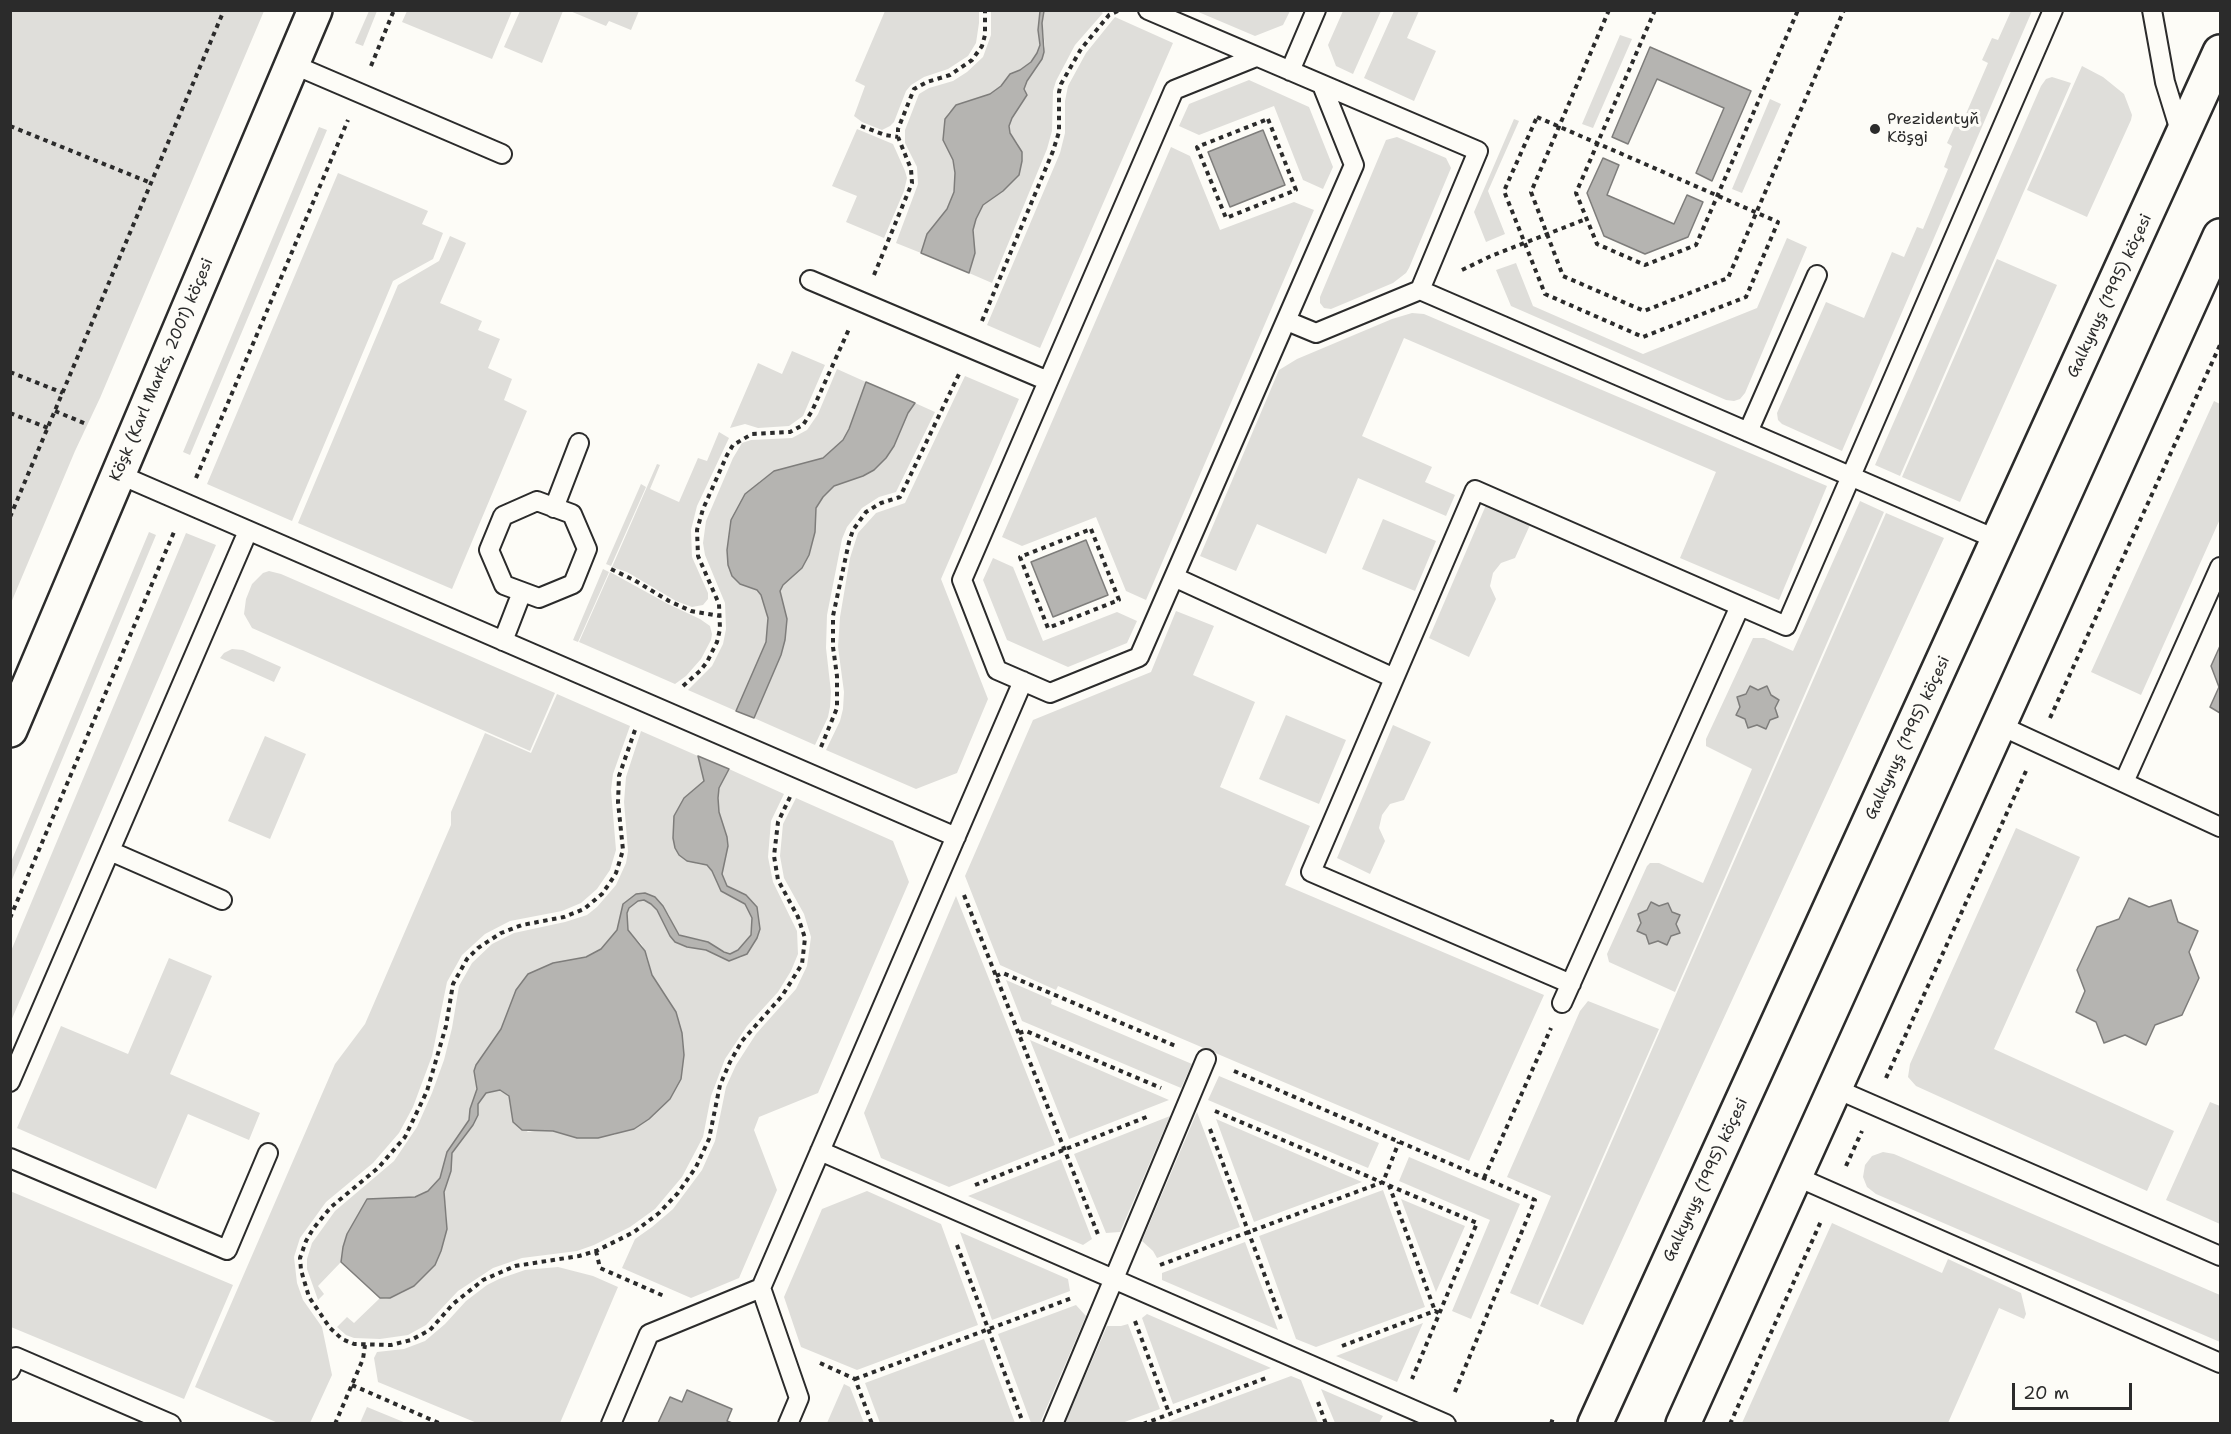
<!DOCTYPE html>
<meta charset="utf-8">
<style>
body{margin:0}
#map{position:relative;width:2231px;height:1434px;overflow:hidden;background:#fdfcf7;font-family:"Shantell Sans",sans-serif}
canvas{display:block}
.frame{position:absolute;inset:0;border:12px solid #2b2b2b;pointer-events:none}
.scale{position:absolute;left:2012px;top:1383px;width:120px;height:27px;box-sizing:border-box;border:3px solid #2b2b2b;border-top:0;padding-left:8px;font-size:18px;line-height:21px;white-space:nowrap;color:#2b2b2b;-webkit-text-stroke:4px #fdfcf7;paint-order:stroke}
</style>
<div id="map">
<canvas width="2231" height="1434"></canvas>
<div class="frame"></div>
<div class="scale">20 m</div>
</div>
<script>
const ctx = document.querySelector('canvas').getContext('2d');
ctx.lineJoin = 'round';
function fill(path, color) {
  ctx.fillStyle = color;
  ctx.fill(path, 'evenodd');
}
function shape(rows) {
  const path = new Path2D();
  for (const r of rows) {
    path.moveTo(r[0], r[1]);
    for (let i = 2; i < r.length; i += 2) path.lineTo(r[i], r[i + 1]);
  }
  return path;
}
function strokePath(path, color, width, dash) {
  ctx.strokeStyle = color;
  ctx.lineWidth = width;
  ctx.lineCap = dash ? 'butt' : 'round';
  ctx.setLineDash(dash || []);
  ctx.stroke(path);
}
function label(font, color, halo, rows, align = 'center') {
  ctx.font = font + ' "Shantell Sans",sans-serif';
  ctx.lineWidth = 6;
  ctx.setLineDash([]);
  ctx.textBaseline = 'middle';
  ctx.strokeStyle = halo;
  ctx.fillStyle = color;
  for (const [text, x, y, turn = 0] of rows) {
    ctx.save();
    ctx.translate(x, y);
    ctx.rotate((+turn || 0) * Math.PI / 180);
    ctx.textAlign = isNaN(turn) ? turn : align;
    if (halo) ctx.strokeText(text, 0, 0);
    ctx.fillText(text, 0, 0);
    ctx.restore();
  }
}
const green = shape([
 [1098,10,1103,13,1075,45,1056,81,1053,91,1052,131,1047,149,992,283,969,273,975,253,973,230,976,219,983,205,1003,191,1019,174,1022,161,1018,144,1010,133,1009,126,1011,118,1027,96,1024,86,1038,65,1045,46,1042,23,1044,11],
 [10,11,264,11,100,398,75,451,11,603],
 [369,11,377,11,363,46,355,43],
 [407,11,407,10,512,11,492,59,402,22],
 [520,11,563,11,542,63,504,47],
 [570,11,639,11,631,30,609,21,606,26],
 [885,11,979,11,979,23,976,43,968,56,948,69,924,77,911,85,906,91,894,122,890,126,882,130,862,122,854,116,865,86,855,81],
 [991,11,1040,11,1038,30,1040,45,1037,53,1031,62,1020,70,1010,74,1001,86,990,94,949,112,945,119,943,140,953,160,955,173,954,192,947,209,927,234,921,253,896,243,918,184,917,167,905,143,905,130,919,94,929,88,953,81,967,72,983,57,991,35],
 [1196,11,1290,10,1290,11,1283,25,1255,36],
 [1343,11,1381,11,1353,74,1336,66,1328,45],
 [1394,11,1419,11,1407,38,1436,51,1414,101,1364,78],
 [2011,11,2032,11,1842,451,1782,424,1778,420,1777,413,1826,302,1864,318,1892,252,1904,257,1917,227,1923,229,1948,169,1944,167,1952,146,1947,143,1957,121,1962,123,1988,63,1982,60,1992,38,1998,40],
 [1115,17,1173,43,1040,348,987,325,1060,153,1065,133,1065,101,1068,86,1086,53],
 [1620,35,1632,39,1593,128,1582,124],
 [2082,66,2103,77,2124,94,2132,115,2131,120,2087,217,2027,190],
 [2052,77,2071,83,1900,476,1875,465,2041,86,2046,79],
 [1249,80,1309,107,1333,167,1323,189,1303,180,1274,106,1199,135,1179,126,1189,104],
 [1770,99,1781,104,1742,193,1732,189],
 [1514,119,1519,121,1488,191,1505,234,1486,242,1474,212],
 [319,127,327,130,190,455,183,452],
 [857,129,893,144,905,171,907,178,904,191,884,238,846,222,857,196,832,186],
 [1397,137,1446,158,1451,168,1409,268,1406,273,1393,283,1331,309,1324,308,1320,303,1320,297,1386,140],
 [1171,147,1190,156,1220,230,1294,202,1314,210,1146,600,1126,591,1096,517,1022,546,1002,537],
 [338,173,428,211,422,224,443,233,433,259,393,281,292,521,207,484],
 [450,236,466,243,440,303,482,321,478,330,500,339,488,368,512,379,504,400,527,411,452,589,298,523,398,285,439,261],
 [1787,238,1807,247,1745,393,1740,399,1734,401,1726,400,1511,306,1496,270,1516,263,1533,306,1643,354,1757,308],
 [1997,259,2057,285,1960,502,1902,477],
 [1412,313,1424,314,1827,486,1779,600,1680,558,1716,472,1404,338,1362,436,1432,467,1425,482,1455,495,1446,516,1358,478,1326,554,1257,524,1236,571,1200,556,1279,370,1297,359,1392,319],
 [792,351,825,365,803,416,789,426,758,428,745,424,730,428,758,363,782,374],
 [837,369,866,382,849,429,843,440,823,458,774,471,759,482,750,588,757,590,761,595,768,618,768,632,766,642,736,711,688,690,712,666,723,644,726,629,725,603,705,555,703,543,706,521,733,458,742,443,751,440,792,438,807,430,818,414],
 [965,376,1019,399,941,579,988,699,957,773,916,789,826,750,840,721,843,709,844,692,838,647,840,617,850,558,858,533,876,513,905,503],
 [2214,401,2220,404,2220,519,2141,695,2091,672],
 [915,403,935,412,896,492,879,497,862,508,847,527,842,539,827,615,826,648,831,692,830,707,828,717,815,745,754,718,781,655,785,640,787,619,780,591,783,585,802,568,809,555,815,532,816,508,823,497,834,486,863,476,874,470,886,458,894,446,908,413],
 [719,432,729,438,697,506,691,530,692,557,708,593,708,599,703,605,692,607,676,601,627,572,612,567,657,464,660,465,650,489,679,502,698,458,707,461],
 [641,484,646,487,611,566,606,564],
 [1860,501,1884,512,1675,992,1609,962,1607,954,1647,866,1650,863,1659,863,1703,883,1752,769,1706,746,1706,739,1753,638,1764,638,1793,651],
 [1486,505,1530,525,1515,558,1501,563,1493,573,1490,586,1496,599,1469,657,1429,638],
 [1886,513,1944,538,1583,1325,1540,1306],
 [1383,519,1436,541,1415,591,1362,569],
 [149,532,156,535,11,882,11,862],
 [186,533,216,545,11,1021,11,951],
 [993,558,1013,567,1043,641,1117,612,1137,621,1127,643,1068,667,1007,640,983,580],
 [603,569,609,572,578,642,573,640],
 [269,571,281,574,555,693,530,751,252,628,244,614,246,599,252,584,263,573],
 [610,572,668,604,700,619,710,626,712,634,711,640,701,659,686,676,675,684,579,642],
 [1176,611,1214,626,1193,675,1255,702,1220,787,1310,826,1285,885,1544,995,1469,1161,1058,986,1056,990,1000,965,965,876,1033,720,1151,672],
 [232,649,243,650,281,667,274,682,220,658,224,653],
 [557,694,630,726,613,774,611,790,616,850,610,870,597,889,581,903,562,911,510,921,485,934,462,955,447,982,432,1056,413,1107,399,1133,373,1163,326,1202,300,1238,294,1257,297,1283,303,1300,322,1327,332,1375,310,1423,278,1423,195,1387,335,1064,365,1024,451,825,451,812,485,733,531,753],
 [1286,715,1346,740,1319,804,1259,779],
 [1393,725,1431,742,1404,800,1390,804,1382,815,1379,828,1385,841,1370,874,1337,858],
 [641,731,698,756,704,781,684,798,674,816,673,838,697,864,707,865,712,871,717,883,745,904,752,918,751,935,741,948,730,954,702,940,682,936,676,932,669,915,655,897,623,904,617,930,601,949,586,957,553,963,528,974,512,1000,501,1029,476,1065,474,1072,477,1089,470,1109,469,1120,447,1152,440,1178,428,1191,414,1197,367,1199,347,1234,343,1247,341,1262,318,1286,324,1294,318,1300,307,1269,307,1259,312,1243,335,1211,394,1161,417,1127,432,1093,444,1060,452,1028,459,986,472,963,492,944,514,933,565,922,587,915,597,907,616,885,626,863,628,851,624,802,626,777],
 [265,736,306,754,270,839,228,821],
 [729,769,784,794,771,821,768,857,773,882,797,931,798,954,791,971,778,992,747,1026,725,1059,711,1096,703,1137,682,1177,655,1209,630,1227,594,1245,577,1251,522,1258,493,1268,458,1291,426,1325,408,1335,380,1339,354,1338,346,1335,337,1327,347,1317,354,1323,380,1298,386,1299,402,1293,435,1265,444,1240,447,1220,444,1192,452,1164,452,1153,473,1125,478,1115,478,1104,486,1093,500,1090,509,1096,513,1122,528,1132,541,1130,553,1131,577,1138,615,1135,676,1012,652,975,648,958,642,945,628,930,627,913,629,908,638,901,644,900,651,904,662,917,670,936,687,947,706,950,729,961,742,957,757,938,757,907,746,895,727,886,722,874,728,846,727,837,719,812,718,798,719,788],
 [796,798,893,841,909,882,818,1093,759,1117,754,1130,777,1190,739,1278,691,1298,622,1268,635,1239,652,1227,673,1209,702,1170,715,1141,726,1087,736,1065,756,1034,796,989,807,966,811,937,804,914,784,878,780,856,783,824],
 [2016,828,2080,857,1994,1049,2174,1131,2147,1191,1916,1086,1908,1077,1910,1064],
 [956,896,1055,1145,949,1187,881,1158,864,1113],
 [169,958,212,976,170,1074,260,1113,249,1140,188,1114,156,1189,17,1128,61,1026,128,1054],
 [1006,980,1052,1000,1051,1004,1192,1064,1181,1088,1022,1021],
 [1588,1001,1659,1029,1538,1305,1510,1293,1551,1196,1507,1177,1580,1011],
 [1030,1040,1169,1100,1069,1139],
 [1219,1076,1379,1143,1368,1168,1208,1100],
 [2210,1102,2220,1106,2220,1224,2166,1200],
 [1197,1112,1240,1227,1157,1258,1153,1251,1142,1241],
 [1170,1116,1120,1232,1106,1233,1074,1154],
 [1216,1119,1362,1182,1254,1222],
 [1883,1152,1894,1154,2220,1295,2220,1342,1876,1194,1867,1187,1863,1177,1865,1165,1872,1156],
 [1409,1157,1520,1204,1471,1319,1452,1311,1490,1220,1399,1181],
 [1061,1159,1092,1239,1083,1245,968,1196],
 [1383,1190,1425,1307,1316,1347,1296,1339,1259,1236],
 [10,1191,233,1285,184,1399,11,1327],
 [867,1191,941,1224,978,1325,857,1370,801,1347,784,1297,822,1209],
 [1401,1199,1465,1226,1436,1292],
 [1832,1223,1942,1273,1948,1259,2021,1293,2026,1314,2024,1319,1999,1308,1948,1423,1742,1423],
 [960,1232,1068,1279,1070,1291,992,1320],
 [1245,1242,1278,1330,1162,1280,1162,1273],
 [558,1267,593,1276,618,1287,560,1423,477,1423,378,1382,374,1358,377,1352,404,1349,425,1341,445,1324,466,1301,487,1285,499,1279,525,1270],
 [1076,1305,1086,1316,1040,1423,1031,1423,998,1334],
 [1147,1314,1271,1368,1173,1404,1142,1318],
 [1423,1323,1397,1382,1336,1356],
 [1128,1324,1160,1409,1122,1423,1065,1423,1107,1326,1121,1326],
 [984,1339,1015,1423,880,1423,865,1383],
 [1291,1376,1301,1380,1318,1423,1165,1423],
 [844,1384,850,1387,864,1423,827,1423],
 [1321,1389,1383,1416,1379,1423,1335,1423],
 [367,1407,406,1423,360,1423]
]);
const water = shape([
 [1040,11,1044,11,1042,23,1044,52,1042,59,1027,81,1024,89,1027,95,1012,118,1009,126,1010,133,1022,152,1022,161,1019,175,1003,191,983,205,976,219,973,230,975,253,969,273,921,253,927,234,947,209,954,192,955,173,953,160,943,140,945,119,956,105,990,94,1001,86,1010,74,1020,70,1031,62,1037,53,1040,45,1038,30,1040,11],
 [1650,47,1751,91,1712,181,1696,173,1724,108,1657,79,1628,144,1612,137,1650,47],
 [1263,130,1285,185,1230,207,1208,152,1263,130],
 [1603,158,1619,165,1607,195,1674,224,1687,195,1703,202,1688,237,1645,254,1604,236,1587,193,1603,158],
 [866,382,915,403,908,413,894,446,886,458,874,470,863,476,834,486,823,497,816,508,815,532,809,555,802,568,783,585,780,591,787,619,785,640,781,655,754,718,736,711,766,642,768,618,761,595,757,590,740,584,732,576,728,565,727,550,731,520,745,494,774,471,823,458,843,440,849,429,866,382],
 [1086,540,1108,595,1053,617,1031,562,1086,540],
 [2220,646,2220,713,2210,707,2219,687,2211,666,2220,646],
 [1750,686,1758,690,1767,686,1771,695,1779,700,1775,708,1778,717,1770,720,1766,729,1757,725,1748,728,1745,719,1736,715,1740,707,1737,697,1746,694,1750,686],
 [698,756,729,769,719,788,718,798,719,812,727,837,728,846,722,874,727,886,746,895,757,907,760,929,757,938,747,954,729,961,706,950,687,947,675,942,670,936,657,910,651,904,644,900,638,901,629,908,627,913,628,930,645,951,652,975,676,1012,682,1033,684,1055,681,1079,670,1099,649,1119,634,1129,598,1138,577,1138,553,1131,522,1130,513,1122,509,1096,500,1090,486,1093,478,1104,478,1115,473,1125,452,1153,451,1171,444,1192,447,1229,441,1251,435,1265,414,1286,390,1298,380,1298,341,1262,343,1247,347,1234,367,1199,415,1197,428,1191,440,1178,447,1152,469,1120,470,1109,477,1089,474,1071,476,1065,501,1029,516,990,528,974,553,963,586,957,601,949,617,930,623,904,636,894,645,893,655,897,663,906,679,935,708,942,724,952,730,954,738,950,751,935,752,918,745,904,721,891,712,871,707,865,687,861,679,855,675,848,673,838,674,816,684,798,704,781,698,756],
 [2129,898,2149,907,2171,900,2178,922,2198,931,2189,952,2199,978,2182,1015,2155,1025,2146,1045,2125,1035,2104,1043,2096,1022,2076,1012,2085,991,2077,970,2097,927,2119,919,2129,898],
 [1651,902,1659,906,1668,903,1672,912,1680,915,1676,924,1680,933,1671,936,1667,945,1658,941,1649,944,1646,935,1637,931,1641,923,1638,914,1647,910,1651,902],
 [687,1390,732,1409,727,1421,732,1423,658,1423,670,1397,682,1402,687,1390]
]);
const path = shape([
 [1609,10,1531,192,1563,276,1644,311,1728,278,1844,10],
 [1655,10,1576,193,1597,244,1645,265,1696,245,1798,10],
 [371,66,394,10],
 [1537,117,1778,222,1746,297,1643,337,1545,294,1504,191,1537,117],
 [1268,119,1296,190,1226,218,1197,147,1268,119],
 [10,126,151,183],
 [861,126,885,135,898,137],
 [1462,270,1491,256,1586,219],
 [874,275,912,183,911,169,898,137,898,129,914,89,927,82,950,75,972,60,982,46,985,35,985,10],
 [982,321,1053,151,1059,132,1059,92,1061,84,1081,49,1109,15,1118,11],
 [10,372,63,393],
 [55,411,86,424],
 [10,413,48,428],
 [196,478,348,120],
 [10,517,224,10],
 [1091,529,1119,600,1048,628,1020,557,1091,529],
 [611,569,634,580,669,601,691,611,720,616],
 [683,686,700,671,707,662,717,642,720,629,719,604,698,556,697,530,703,509,727,455,733,445,752,434,790,432,803,425,812,411,849,329],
 [2050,718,2220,345],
 [635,730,619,776,618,802,623,850,616,873,611,881,602,894,584,909,564,917,522,925,501,933,478,948,467,959,453,984,446,1026,427,1091,405,1137,378,1168,331,1207,313,1229,306,1241,300,1258,301,1270,309,1297,330,1328,342,1339,354,1344,391,1345,411,1340,430,1330,453,1304,483,1280,515,1266,579,1256,596,1251,634,1232,659,1213,678,1193,696,1167,709,1139,720,1085,730,1062,742,1041,782,996,802,964,805,938,798,917,778,880,774,856,778,822,790,797],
 [821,747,837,708,837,676,833,647,833,616,849,542,853,530,866,512,881,503,900,497,959,374],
 [964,895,1099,1237],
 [10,918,174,532],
 [996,976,1003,973,1178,1047],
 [1019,1033,1026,1031,1161,1088],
 [1234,1071,1535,1200,1454,1394],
 [1886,1078,2026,771],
 [1215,1111,1477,1223,1412,1379],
 [1210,1129,1281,1319],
 [1846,1166,1862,1131],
 [1484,1178,1551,1028],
 [975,1185,1149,1116],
 [1389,1185,1435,1311],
 [957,1245,1022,1420],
 [596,1251,600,1268,664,1296],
 [1160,1265,1383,1182,1399,1142],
 [1135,1321,1169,1413],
 [1342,1346,1424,1315,1435,1311,1439,1313],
 [820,1363,855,1379,872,1424],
 [855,1379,1072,1298],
 [352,1385,441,1424],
 [1318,1402,1326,1424],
 [335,1424,363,1359,365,1345],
 [1143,1424,1266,1378],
 [1551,1424,1553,1418],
 [1730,1424,1822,1219]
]);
const service = shape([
 [1148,10,1478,151,1420,290,1316,333,1287,321],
 [2152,10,2165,82,2181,134],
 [1256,57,1174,90,962,580,997,670,1050,693,1139,657,1354,165,1322,85],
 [292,64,502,154],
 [1290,71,1316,10],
 [810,280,1048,381],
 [1420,290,1998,540],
 [1748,432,1817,275],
 [118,474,956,837],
 [537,501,572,514,587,549,573,584,539,598,504,585,489,550,503,516,537,501],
 [554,508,579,443],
 [1174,577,1394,678],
 [503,641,522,592],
 [1999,725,2220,827],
 [2124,782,2220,567],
 [110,851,222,900],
 [1571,984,1311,872,1475,490,1740,606],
 [1562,1003,1740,606,1786,626,2053,10],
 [10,1082,248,531],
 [1834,1088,2220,1256],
 [820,1151,1446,1424],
 [10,1158,227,1250,268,1153],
 [1795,1176,2220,1363],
 [10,1370,16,1357,171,1424],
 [611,1424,649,1334,761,1288],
 [788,1424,799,1398,761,1288,1023,681],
 [1053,1424,1206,1059]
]);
const minor = shape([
 [10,730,315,10],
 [1595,1424,2220,52],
 [1683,1424,2220,236]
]);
const markers = [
 [1875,129,6,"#2b2b2b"]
];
const poiNames = [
 ["Prezidentyň",1887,120],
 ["Köşgi",1887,138]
];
const streetNames = [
 ["Galkynyş (1995) köçesi",2110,296,-65],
 ["Köşk (Karl Marks, 2001) köçesi",162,370,-67],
 ["Galkynyş (1995) köçesi",1908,738,-65],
 ["Galkynyş (1995) köçesi",1706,1180,-65]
];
fill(green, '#dfdeda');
fill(water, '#b5b4b1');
strokePath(water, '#7e7d7b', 1.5);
strokePath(service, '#2b2b2b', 22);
strokePath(minor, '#2b2b2b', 38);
strokePath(path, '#2b2b2b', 4, [4.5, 4.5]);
strokePath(service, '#fdfcf7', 18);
strokePath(minor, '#fdfcf7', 33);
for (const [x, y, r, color] of markers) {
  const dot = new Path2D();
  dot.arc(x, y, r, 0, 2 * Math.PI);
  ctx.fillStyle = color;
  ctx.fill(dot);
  strokePath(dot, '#fdfcf7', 2);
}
label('16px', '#2b2b2b', '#fdfcf7', poiNames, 'left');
label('16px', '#2b2b2b', '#fdfcf7', streetNames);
</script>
